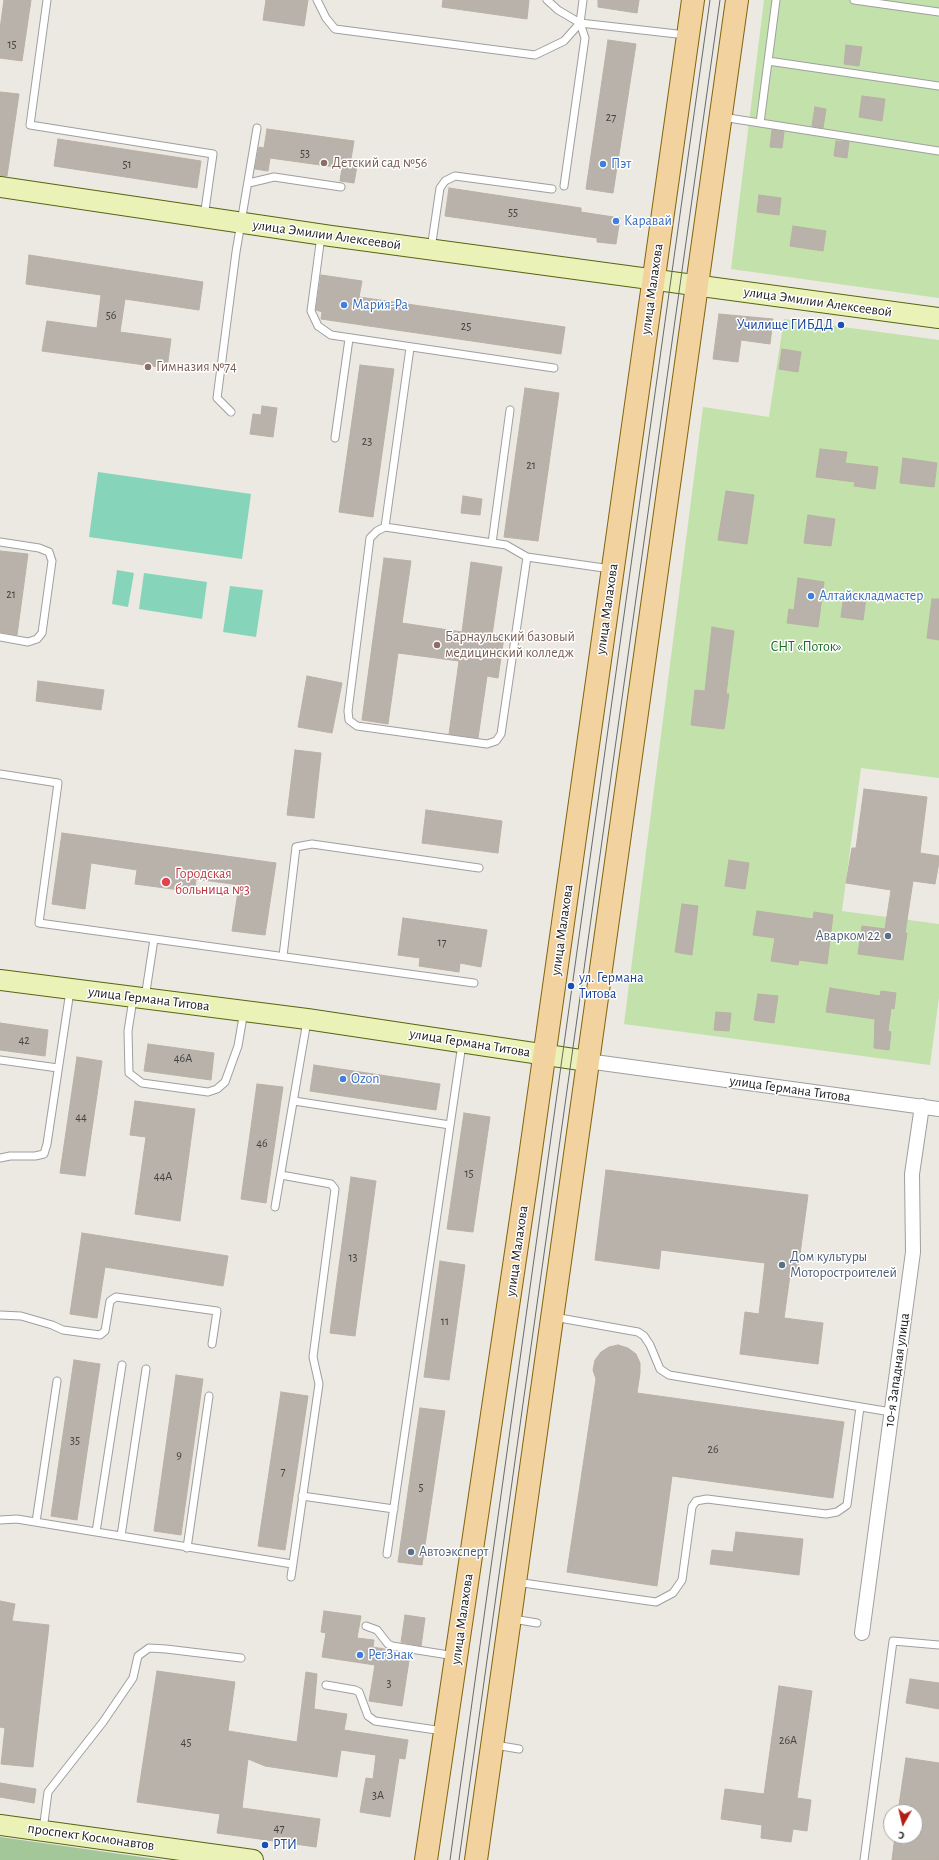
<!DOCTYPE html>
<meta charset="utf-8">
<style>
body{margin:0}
#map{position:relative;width:939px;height:1860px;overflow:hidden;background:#ebe9e1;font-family:"Alegreya Sans",sans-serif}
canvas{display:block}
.north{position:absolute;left:883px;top:1804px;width:40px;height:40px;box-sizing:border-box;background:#fff;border:1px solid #a4a4a4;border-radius:50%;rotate:188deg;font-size:11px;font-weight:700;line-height:16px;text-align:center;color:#1b1b1b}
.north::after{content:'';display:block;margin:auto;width:14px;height:18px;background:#b21d13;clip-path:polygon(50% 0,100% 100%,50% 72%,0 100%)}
</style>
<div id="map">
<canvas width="939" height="1860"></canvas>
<div class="north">С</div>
</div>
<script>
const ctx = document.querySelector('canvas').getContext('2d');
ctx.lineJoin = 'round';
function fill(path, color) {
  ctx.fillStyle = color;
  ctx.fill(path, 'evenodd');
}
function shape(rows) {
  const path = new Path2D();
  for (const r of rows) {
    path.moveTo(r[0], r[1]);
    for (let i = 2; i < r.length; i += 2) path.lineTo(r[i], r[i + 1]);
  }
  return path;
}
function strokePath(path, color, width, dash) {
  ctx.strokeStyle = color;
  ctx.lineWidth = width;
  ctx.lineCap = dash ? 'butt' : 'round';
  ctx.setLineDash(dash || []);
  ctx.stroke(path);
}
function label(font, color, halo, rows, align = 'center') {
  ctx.font = font + ' "Alegreya Sans",sans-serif';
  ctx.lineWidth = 3;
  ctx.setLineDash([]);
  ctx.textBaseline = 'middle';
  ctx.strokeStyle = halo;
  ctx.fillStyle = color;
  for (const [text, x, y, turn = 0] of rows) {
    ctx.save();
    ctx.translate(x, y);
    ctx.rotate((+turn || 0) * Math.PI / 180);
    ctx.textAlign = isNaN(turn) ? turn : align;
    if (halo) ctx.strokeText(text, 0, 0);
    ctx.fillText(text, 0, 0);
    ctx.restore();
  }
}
const grass = shape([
 [764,0,939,0,939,298,731,269],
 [784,319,939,340,939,778,861,768,842,911,939,924,939,997,930,1065,624,1024,703,407,769,417]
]);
const forest = shape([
 [0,1837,163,1860,0,1860]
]);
const pitch = shape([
 [98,472,251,494,242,559,89,537],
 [117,570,134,573,128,607,112,604],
 [144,573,207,582,202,619,139,609],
 [230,586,263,590,256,637,223,632]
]);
const building = shape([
 [4,0,31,0,22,61,0,58,0,29,4,0],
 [266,0,308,0,304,26,263,20,266,0],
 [443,0,529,0,527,19,442,7,443,0],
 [598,0,639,0,637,13,598,7,598,0],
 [608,40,636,44,613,193,586,189,608,40],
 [846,45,862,47,859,66,844,64,846,45],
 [0,92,19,94,7,176,0,176,0,92],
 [862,96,885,99,882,121,859,117,862,96],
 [815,107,826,109,823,128,812,126,815,107],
 [267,129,354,141,351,159,358,160,354,183,340,181,342,168,270,158,268,171,255,169,259,147,264,148,267,129],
 [772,130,784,132,782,148,770,147,772,130],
 [58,139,201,161,197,188,54,166,58,139],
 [836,141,849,142,847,158,834,156,836,141],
 [449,188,581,208,581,212,620,218,616,244,597,242,597,238,445,216,449,188],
 [759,195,781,198,779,215,757,212,759,195],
 [793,226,826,231,823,251,790,246,793,226],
 [29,255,203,282,199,310,125,299,120,332,171,339,167,368,42,351,47,321,97,328,101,295,26,284,29,255],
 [321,275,362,281,359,297,565,327,561,354,321,319,322,312,316,310,321,275],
 [719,314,773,319,770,344,741,340,738,362,713,359,719,314],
 [782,349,801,352,798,372,779,369,782,349],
 [360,365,394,369,373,517,339,512,360,365],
 [525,388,559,393,538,541,504,537,525,388],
 [262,406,277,408,273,437,250,434,253,414,261,415,262,406],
 [820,449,847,452,845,463,878,467,875,489,854,486,855,482,816,477,820,449],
 [903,458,937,463,934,487,900,483,903,458],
 [726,491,754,495,747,544,718,540,726,491],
 [463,496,482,499,480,515,461,513,463,496],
 [808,515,835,519,831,546,804,543,808,515],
 [0,551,28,554,17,635,0,632,0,551],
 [384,558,411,561,402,623,462,632,471,562,502,567,492,635,504,637,498,678,487,676,478,738,449,734,459,661,398,653,388,724,362,720,384,558],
 [798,578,824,582,818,627,787,623,789,609,794,610,798,578],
 [844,595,866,598,863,620,841,617,844,595],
 [932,599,939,599,939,640,927,638,932,599],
 [712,627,734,631,726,694,729,694,724,729,691,725,695,690,705,691,712,627],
 [307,676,342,683,332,733,298,727,307,676],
 [38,681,104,690,101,710,36,701,38,681],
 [295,750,321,753,314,818,287,815,295,750],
 [864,789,927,797,920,853,939,856,939,862,935,884,913,881,905,933,907,933,903,960,858,954,862,926,885,929,891,890,846,883,852,848,856,848,864,789],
 [426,810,502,821,498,853,422,843,426,810],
 [62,833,276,863,265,935,232,931,239,885,196,879,195,892,135,884,137,870,91,863,85,909,52,904,62,833],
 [729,860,749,863,745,889,725,886,729,860],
 [682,904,698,906,692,955,675,952,682,904],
 [757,911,813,919,814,912,833,915,827,964,799,960,798,965,771,961,775,938,753,935,757,911],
 [403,918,487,930,481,967,460,963,459,972,419,966,420,958,398,955,403,918],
 [830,988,880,996,881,991,896,993,894,1009,891,1008,888,1031,891,1032,889,1050,874,1048,875,1019,826,1012,830,988],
 [758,994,778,996,774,1023,754,1020,758,994],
 [716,1012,731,1013,729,1031,714,1030,716,1012],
 [0,1023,48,1030,45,1056,0,1050,0,1023],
 [148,1044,214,1053,211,1080,144,1071,148,1044],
 [77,1057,102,1061,85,1176,60,1173,77,1057],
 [314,1065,440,1084,436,1110,310,1091,314,1065],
 [257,1084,283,1087,266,1203,241,1199,257,1084],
 [135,1101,195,1109,180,1221,135,1214,146,1137,130,1135,135,1101],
 [464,1113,490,1117,473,1232,447,1229,464,1113],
 [606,1170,808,1195,798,1269,791,1268,784,1318,823,1323,818,1364,740,1354,745,1312,759,1314,765,1263,661,1250,659,1269,595,1260,606,1170],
 [351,1177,376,1181,355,1336,330,1333,351,1177],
 [82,1233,228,1256,223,1286,105,1267,97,1318,70,1314,82,1233],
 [440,1261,465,1265,449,1380,424,1377,440,1261],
 [618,1345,628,1348,636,1354,640,1363,640,1373,637,1393,844,1422,833,1498,672,1476,657,1586,567,1572,596,1379,593,1370,595,1360,601,1352,609,1347,618,1345],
 [74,1360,100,1364,77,1520,51,1516,74,1360],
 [176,1375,203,1379,181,1535,154,1531,176,1375],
 [281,1392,308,1396,285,1550,258,1546,281,1392],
 [420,1408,445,1411,422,1565,398,1562,420,1408],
 [736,1532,803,1539,799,1575,710,1564,712,1550,733,1552,736,1532],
 [0,1601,15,1604,12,1621,49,1625,33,1767,1,1764,5,1728,0,1727,0,1601],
 [324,1611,361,1616,357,1638,374,1640,373,1647,410,1654,402,1706,369,1701,375,1665,322,1657,326,1633,321,1632,324,1611],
 [405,1615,425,1618,421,1646,401,1642,405,1615],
 [157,1671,235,1682,228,1731,297,1742,306,1672,317,1674,314,1709,347,1714,344,1730,408,1740,405,1759,399,1758,390,1817,360,1812,366,1778,373,1779,376,1755,341,1750,337,1777,265,1766,248,1759,242,1808,320,1819,316,1847,217,1833,220,1814,137,1802,157,1671],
 [910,1679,939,1683,939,1709,906,1703,910,1679],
 [779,1686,812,1691,797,1798,811,1800,807,1831,793,1829,791,1842,761,1838,762,1825,721,1819,725,1789,764,1794,779,1686],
 [906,1758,939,1763,939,1860,892,1860,895,1836,915,1836,915,1812,898,1812,906,1758],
 [0,1783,36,1789,34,1803,0,1797,0,1783]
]);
const lane = shape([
 [47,0,30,125,213,154,204,217],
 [317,0,326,18,335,29,535,55,564,41,580,23],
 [547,0,558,10,580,23,686,35],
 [854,0,939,12],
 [768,61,939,86],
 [722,117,939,151],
 [760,123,776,0],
 [249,183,274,177,341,187],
 [564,186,585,38,580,23,583,0],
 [321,236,311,311,318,326,331,335,554,368],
 [431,249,440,188,445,181,455,176,552,189],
 [410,348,385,527,377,531,370,538,348,711,349,720,357,726,487,744,496,741,501,734,527,557,611,569],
 [231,412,217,398,236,252,257,128],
 [335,438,349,339],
 [385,527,506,545,527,557],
 [0,542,39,548,49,552,52,561,42,633,37,639,28,642,0,637],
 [492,543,510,410],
 [0,774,58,783,39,923,474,983],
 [283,956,296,847,312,844,479,868],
 [145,998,154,939],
 [133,999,128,1031,129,1073,142,1083,208,1092,217,1089,225,1082,238,1046,244,1011],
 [0,1060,58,1068],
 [294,1101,450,1125],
 [0,1158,10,1156,35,1156,44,1154,47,1144,70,991],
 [281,1175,331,1184,335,1189,313,1357,319,1384,291,1577],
 [275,1207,307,1021],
 [0,1315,21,1316,52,1325,63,1330,100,1335,105,1331,110,1301,116,1297,217,1311,212,1344],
 [554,1317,638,1332,644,1336,650,1345,660,1369,669,1375,891,1412],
 [122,1365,96,1532,292,1564],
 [302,1496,394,1509],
 [0,1520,17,1519,96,1532],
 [36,1522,57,1381],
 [121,1536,146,1369],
 [187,1548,209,1396],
 [387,1554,462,1044],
 [516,1582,656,1602,673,1593,682,1580,692,1507,696,1501,707,1499,826,1514,837,1512,847,1505,860,1407],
 [513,1619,537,1623],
 [366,1626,377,1630,388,1644,392,1646,455,1656],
 [326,1685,355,1690,359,1692,368,1716,375,1721,443,1731],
 [495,1745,519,1749],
 [43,1830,48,1792,103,1722,133,1678,138,1656,149,1648,166,1649,241,1658],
 [864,1860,893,1641,939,1645]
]);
const street = shape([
 [587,1061,939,1109],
 [862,1633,913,1252,912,1174,922,1106]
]);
const secondary = shape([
 [0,187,331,236,939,318],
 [0,980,307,1019,587,1061],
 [0,1825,253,1860]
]);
const primary = shape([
 [426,1860,527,1178,693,0],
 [476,1860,737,0]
]);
const tram = shape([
 [450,1860,710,0],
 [459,1860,720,0]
]);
const markers = [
 [324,163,4,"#8d6e63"],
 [603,164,4,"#3f7fe0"],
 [616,221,4,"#3f7fe0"],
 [344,305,4,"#3f7fe0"],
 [841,325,4,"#1a4fb4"],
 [148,367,4,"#8d6e63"],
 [811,596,4,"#3f7fe0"],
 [437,645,4,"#8d6e63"],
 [166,882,5,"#e0444e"],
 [888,936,4,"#5c6f8a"],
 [571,986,4,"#1a4fb4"],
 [343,1079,4,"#3f7fe0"],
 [782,1265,4,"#5c6f8a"],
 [411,1552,4,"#5c6f8a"],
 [360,1655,4,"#3f7fe0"],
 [265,1845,4,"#1a4fb4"]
];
const numberNames = [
 ["15",12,44],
 ["27",611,117],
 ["53",305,153],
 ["51",127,164],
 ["55",513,212],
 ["56",111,315],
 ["25",466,326],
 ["23",367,441],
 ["21",531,465],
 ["21",11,594],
 ["17",442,942],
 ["42",24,1040],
 ["46А",183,1058],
 ["44",81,1117],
 ["46",262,1143],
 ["15",469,1173],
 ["44А",163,1176],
 ["13",353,1257],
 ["11",445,1321],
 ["35",75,1440],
 ["26",713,1449],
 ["9",179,1455],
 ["7",283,1471],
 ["5",421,1487],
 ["3",389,1683],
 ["26А",788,1740],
 ["45",186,1742],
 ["3А",378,1795],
 ["47",279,1828]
];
const educationNames = [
 ["Детский сад №56",332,163],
 ["Гимназия №74",156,367],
 ["Барнаульский базовый",445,637],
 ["медицинский колледж",445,653]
];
const shopNames = [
 ["Пэт",611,164],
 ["Каравай",624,221],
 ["Мария-Ра",352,305],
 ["Алтайскладмастер",819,596],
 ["Ozon",351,1079],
 ["РегЗнак",368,1655]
];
const streetNames = [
 ["улица Эмилии Алексеевой",327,235,8],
 ["улица Малахова",652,289,-82],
 ["улица Эмилии Алексеевой",818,302,8],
 ["улица Малахова",607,609,-82],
 ["улица Малахова",562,930,-82],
 ["улица Германа Титова",149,999,7],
 ["улица Германа Титова",470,1043,9],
 ["улица Германа Титова",790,1089,8],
 ["улица Малахова",517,1251,-82],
 ["10-я Западная улица",897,1370,-82],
 ["улица Малахова",462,1619,-82],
 ["проспект Космонавтов",91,1837,8]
];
const transitNames = [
 ["Училище ГИБДД",833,325,"right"],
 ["ул. Германа",579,978],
 ["Титова",579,994],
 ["РТИ",273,1845]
];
const parkNames = [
 ["СНТ «Поток»",806,647]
];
const healthNames = [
 ["Городская",175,874],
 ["больница №3",175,890]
];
const serviceNames = [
 ["Аварком 22",880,936,"right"],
 ["Дом культуры",790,1257],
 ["Моторостроителей",790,1273],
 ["Автоэксперт",419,1552]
];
fill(grass, '#c2e1ab');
fill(forest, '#a4c79a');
fill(pitch, '#86d4ba');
fill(building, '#b8b2ab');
strokePath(building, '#bbb0a5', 1);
strokePath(lane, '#9f9f9f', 9);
strokePath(street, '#9f9f9f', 16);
strokePath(secondary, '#56650f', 22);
strokePath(primary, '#83640e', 24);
strokePath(lane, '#fff', 7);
strokePath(street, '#fff', 14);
strokePath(secondary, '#ebf2b8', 20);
strokePath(primary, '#f2d3a0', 22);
strokePath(tram, '#696969', 1);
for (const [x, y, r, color] of markers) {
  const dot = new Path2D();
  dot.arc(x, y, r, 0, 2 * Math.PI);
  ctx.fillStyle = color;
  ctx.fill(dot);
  strokePath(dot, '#fff', 1.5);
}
label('12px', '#42413f', null, numberNames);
label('14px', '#785e54', '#fff', educationNames, 'left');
label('14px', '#366cbe', '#fff', shopNames, 'left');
label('14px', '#1b1b1b', '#fff', streetNames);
label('14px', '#164399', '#fff', transitNames, 'left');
label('14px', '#156c22', '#fff', parkNames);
label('14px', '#be3a42', '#fff', healthNames, 'left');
label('14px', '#4e5e75', '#fff', serviceNames, 'left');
</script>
